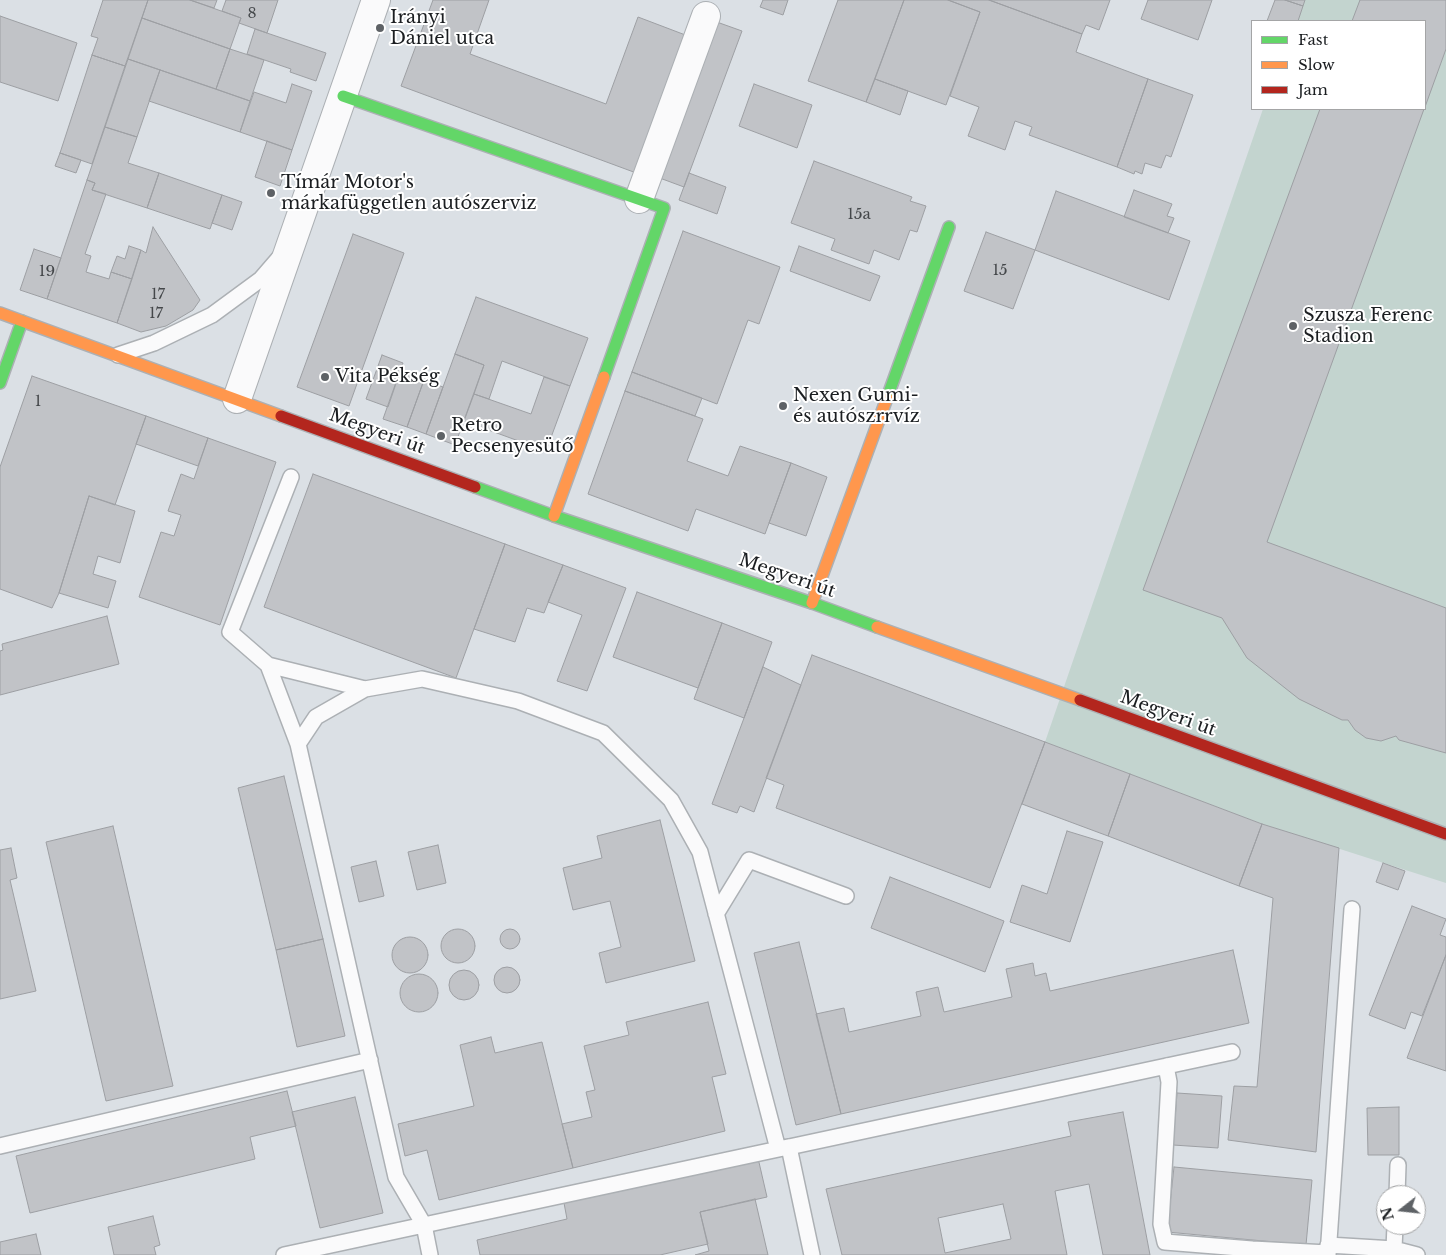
<!DOCTYPE html>
<meta charset="utf-8">
<style>
body{margin:0}
#map{position:relative;width:1446px;height:1255px;overflow:hidden;background:#dbe0e5;font-family:"Libre Baskerville",serif}
canvas{display:block}
.legend{position:absolute;left:1251px;top:20px;width:175px;height:90px;box-sizing:border-box;background:#fff;border:1px solid #a4a5a6;margin:0;padding:6px 9px;list-style:none;font-size:15px;color:#1b1e21}
.legend li{display:flex;align-items:center;gap:10px;height:25px}
.legend b{width:25px;border:1px solid #a4a5a6}
.north{position:absolute;left:1376px;top:1185px;width:50px;height:50px;box-sizing:border-box;background:#fff;border:1px solid #a4a5a6;border-radius:50%;rotate:254deg;font-size:14px;font-weight:700;line-height:20px;text-align:center;color:#1b1e21}
.north::after{content:'';display:block;margin:auto;width:18px;height:22px;background:#5e6266;clip-path:polygon(50% 0,100% 100%,50% 72%,0 100%)}
</style>
<div id="map">
<canvas width="1446" height="1255"></canvas>
<ul class="legend">
<li><b style="height:6px;background:#63d668"></b>Fast</li>
<li><b style="height:6px;background:#ff974d"></b>Slow</li>
<li><b style="height:6px;background:#b3261e"></b>Jam</li>
</ul>
<div class="north">N</div>
</div>
<script>
const ctx = document.querySelector('canvas').getContext('2d');
ctx.lineJoin = 'round';
function fill(path, color) {
  ctx.fillStyle = color;
  ctx.fill(path, 'evenodd');
}
function shape(rows) {
  const path = new Path2D();
  for (const r of rows) {
    if (r.length === 3) {
      path.moveTo(r[0] + r[2], r[1]);
      path.arc(r[0], r[1], r[2], 0, 2 * Math.PI);
      continue;
    }
    path.moveTo(r[0], r[1]);
    for (let i = 2; i < r.length; i += 2) path.lineTo(r[i], r[i + 1]);
  }
  return path;
}
function strokePath(path, color, width, dash) {
  ctx.strokeStyle = color;
  ctx.lineWidth = width;
  ctx.lineCap = dash ? 'butt' : 'round';
  ctx.setLineDash(dash || []);
  ctx.stroke(path);
}
function label(font, color, halo, rows, align = 'center') {
  ctx.font = font + ' "Libre Baskerville",serif';
  ctx.lineWidth = 4;
  ctx.setLineDash([]);
  ctx.textBaseline = 'middle';
  ctx.strokeStyle = halo;
  ctx.fillStyle = color;
  for (const [text, x, y, turn = 0] of rows) {
    ctx.save();
    ctx.translate(x, y);
    ctx.rotate((+turn || 0) * Math.PI / 180);
    ctx.textAlign = isNaN(turn) ? turn : align;
    if (halo) ctx.strokeText(text, 0, 0);
    ctx.fillText(text, 0, 0);
    ctx.restore();
  }
}
const green = shape([
 [1300,0,1446,0,1446,883,1262,824,1045,742,1263,109,1425,109,1425,21,1293,21]
]);
const building = shape([
 [103,0,148,0,125,66,92,55,98,38,91,36,103,0],
 [148,0,190,0,241,18,230,49,142,18,148,0],
 [190,0,217,0,214,8,190,0],
 [226,0,278,0,267,33,239,23,241,18,222,11,226,0],
 [433,0,489,0,470,54,606,104,638,17,688,36,639,174,401,86,433,0],
 [763,0,788,0,783,15,760,7,763,0],
 [838,0,904,0,866,102,808,81,838,0],
 [904,0,948,0,980,12,946,105,875,79,904,0],
 [948,0,989,0,1082,34,1076,52,1148,79,1117,167,1029,135,1032,127,1015,121,1005,150,968,136,979,107,950,96,980,12,948,0],
 [989,0,1110,0,1099,30,1086,25,1082,34,989,0],
 [1148,0,1212,0,1198,40,1141,19,1148,0],
 [1275,0,1285,0,1303,6,1298,21,1267,21,1275,0],
 [1285,0,1305,0,1303,6,1285,0],
 [1360,0,1446,0,1446,49,1425,107,1425,21,1352,21,1360,0],
 [0,16,77,43,58,101,0,82,0,16],
 [142,18,230,49,216,89,128,59,142,18],
 [714,21,742,31,684,187,657,177,714,21],
 [255,29,326,53,316,81,290,72,291,69,247,54,255,29],
 [230,49,264,60,250,101,216,89,230,49],
 [92,55,125,66,92,164,60,153,92,55],
 [128,59,160,70,137,137,105,127,128,59],
 [160,70,250,101,240,132,149,101,160,70],
 [875,79,908,91,900,115,866,102,875,79],
 [1148,79,1193,95,1171,157,1166,155,1161,168,1145,163,1142,174,1135,171,1134,174,1117,167,1148,79],
 [292,84,312,91,292,150,240,132,254,92,286,103,292,84],
 [754,84,812,105,797,148,739,126,754,84],
 [1320,109,1424,109,1267,542,1446,608,1446,753,1399,740,1396,736,1381,741,1366,738,1355,730,1348,720,1342,720,1299,699,1247,658,1222,618,1143,590,1320,109],
 [105,127,137,137,128,163,159,173,147,208,92,190,95,183,87,180,105,127],
 [267,141,292,150,280,186,255,177,267,141],
 [60,153,81,160,76,173,55,166,60,153],
 [814,161,912,197,910,201,926,206,917,232,910,230,899,260,874,250,869,264,831,250,835,239,791,223,814,161],
 [159,173,222,195,210,229,147,208,159,173],
 [689,173,726,187,717,214,679,200,689,173],
 [87,180,95,183,92,190,106,194,85,254,91,256,86,272,109,279,111,272,132,279,117,323,47,299,87,180],
 [1134,190,1172,204,1167,216,1174,218,1168,233,1124,217,1134,190],
 [1056,191,1190,241,1169,300,1035,250,1056,191],
 [222,195,242,202,232,230,212,223,222,195],
 [153,227,200,300,193,310,166,326,141,332,117,323,141,250,146,253,153,227],
 [683,231,780,267,759,324,748,320,717,404,632,372,683,231],
 [986,232,1035,250,1013,309,964,291,986,232],
 [353,234,404,253,349,406,297,387,353,234],
 [129,246,141,250,132,279,111,272,117,256,125,259,129,246],
 [799,246,880,276,870,301,790,271,799,246],
 [34,249,61,258,47,299,20,290,34,249],
 [476,297,588,338,570,386,502,361,489,399,474,394,484,365,455,354,476,297],
 [455,354,484,365,455,445,426,434,455,354],
 [382,355,403,363,388,407,366,399,382,355],
 [400,371,424,380,407,427,383,419,400,371],
 [632,372,702,398,695,416,625,391,632,372],
 [32,376,146,416,115,505,89,496,59,593,52,608,0,589,0,467,32,376],
 [544,377,570,386,546,451,464,421,474,394,531,414,544,377],
 [424,380,443,387,426,434,407,427,424,380],
 [625,391,703,419,687,461,728,476,740,446,791,463,765,534,696,509,688,531,588,494,625,391],
 [146,416,208,438,198,466,136,444,146,416],
 [208,438,276,462,220,625,139,597,161,532,174,536,181,515,168,511,181,474,194,479,208,438],
 [791,463,827,477,806,536,769,523,791,463],
 [313,474,505,544,456,678,264,607,313,474],
 [89,496,135,511,120,563,98,556,93,574,116,581,108,608,59,593,89,496],
 [505,544,563,565,544,613,527,608,515,642,474,629,505,544],
 [563,565,626,588,587,691,557,681,582,615,548,602,563,565],
 [637,592,722,623,698,688,613,657,637,592],
 [107,616,119,664,0,695,0,651,3,650,2,644,107,616],
 [722,623,772,642,744,718,694,699,722,623],
 [812,655,1045,742,990,888,776,808,784,785,766,778,812,655],
 [763,667,801,685,754,812,740,806,737,813,712,804,763,667],
 [1045,742,1130,774,1108,836,1022,804,1045,742],
 [1130,774,1262,824,1239,886,1108,836,1130,774],
 [284,776,323,939,276,950,238,788,284,776],
 [660,820,695,961,606,983,599,953,621,947,610,901,573,910,563,868,602,858,597,836,660,820],
 [1262,824,1339,848,1316,1152,1228,1140,1234,1086,1257,1087,1273,898,1239,886,1262,824],
 [113,826,173,1086,106,1101,46,842,113,826],
 [1067,831,1103,842,1070,942,1010,922,1022,885,1047,894,1067,831],
 [438,845,446,883,417,890,408,852,438,845],
 [11,848,17,878,10,880,36,991,0,999,0,850,11,848],
 [376,861,384,896,359,902,351,867,376,861],
 [1383,863,1405,871,1398,890,1376,882,1383,863],
 [890,877,1004,921,985,972,871,928,890,877],
 [1412,906,1446,919,1440,935,1446,937,1446,955,1422,1016,1411,1012,1405,1029,1369,1015,1412,906],
 [458,946,17],
 [510,939,10],
 [410,955,18],
 [323,939,345,1036,297,1047,276,950,323,939],
 [799,942,841,1114,796,1125,754,953,799,942],
 [1233,950,1249,1023,841,1114,816,1014,844,1008,849,1032,921,1016,916,992,938,987,944,1012,1012,997,1006,969,1033,963,1035,976,1046,973,1050,991,1233,950],
 [1446,955,1446,1071,1407,1058,1446,955],
 [507,980,13],
 [464,985,15],
 [419,993,19],
 [708,1002,726,1074,712,1077,725,1131,573,1168,562,1124,592,1117,586,1092,595,1090,584,1046,629,1035,626,1022,708,1002],
 [491,1037,495,1053,542,1042,573,1168,439,1200,427,1150,405,1156,398,1124,474,1106,460,1045,491,1037],
 [287,1091,296,1126,250,1137,255,1159,30,1213,16,1156,287,1091],
 [1177,1093,1222,1096,1218,1148,1173,1145,1177,1093],
 [355,1097,383,1213,320,1228,292,1112,355,1097],
 [1399,1107,1399,1155,1368,1155,1367,1108,1399,1107],
 [1123,1112,1150,1255,1103,1255,1089,1184,1055,1191,1067,1255,842,1255,826,1189,1071,1136,1068,1122,1123,1112],
 [1003,1204,1011,1239,945,1253,938,1218,1003,1204],
 [758,1158,767,1197,700,1212,708,1244,660,1255,480,1255,477,1240,567,1219,564,1203,758,1158],
 [1174,1167,1312,1180,1306,1245,1167,1232,1174,1167],
 [755,1199,768,1255,695,1255,709,1251,700,1212,755,1199],
 [153,1216,160,1245,154,1247,156,1255,114,1255,108,1227,153,1216],
 [36,1234,41,1255,0,1255,0,1242,36,1234]
]);
const lane = shape([
 [118,355,154,343,212,315,261,279,280,257],
 [291,477,230,632,268,665,298,744],
 [268,665,365,689],
 [716,914,749,860,846,896],
 [1166,1066,1169,1082,1161,1224,1165,1242,1252,1249],
 [0,1146,370,1060],
 [1397,1195,1398,1165],
 [1328,1245,1394,1249,1395,1225],
 [1394,1249,1417,1255],
 [284,1255,424,1225,396,1177,298,744,316,717,365,689,422,679,518,701,603,733,671,800,700,852,778,1149],
 [430,1255,424,1225,788,1147],
 [812,1255,789,1147,1232,1052],
 [1252,1255,1252,1249,1328,1253],
 [1328,1255,1352,909]
]);
const street = shape([
 [639,199,706,16],
 [237,399,376,0]
]);
const fast = shape([
 [343,96,664,208,604,377],
 [0,383,22,321],
 [887,398,949,227],
 [475,487,554,516,812,603,877,627]
]);
const slow = shape([
 [0,313,281,416],
 [554,516,604,377],
 [812,603,887,398],
 [877,627,1080,700]
]);
const jam = shape([
 [281,416,475,487],
 [1080,700,1446,834]
]);
const markers = [
 [380,28,5,"#5e6266"],
 [271,193,5,"#5e6266"],
 [1293,326,5,"#5e6266"],
 [325,377,5,"#5e6266"],
 [783,406,5,"#5e6266"],
 [441,436,5,"#5e6266"]
];
const numberNames = [
 ["8",252,14],
 ["15a",859,215],
 ["15",1000,271],
 ["19",47,272],
 ["17",158,295],
 ["17",156,314],
 ["1",38,402]
];
const poiNames = [
 ["Irányi",390,18],
 ["Dániel utca",390,39],
 ["Tímár Motor's",281,183],
 ["márkafüggetlen autószerviz",281,204],
 ["Szusza Ferenc",1303,316],
 ["Stadion",1303,337],
 ["Vita Pékség",335,377],
 ["Nexen Gumi-",793,396],
 ["és autószrrvíz",793,417],
 ["Retro",451,426],
 ["Pecsenyesütő",451,447]
];
const streetNames = [
 ["Megyeri út",377,432,20],
 ["Megyeri út",787,576,19],
 ["Megyeri út",1168,714,20]
];
fill(green, '#c3d4cf');
fill(building, '#c1c3c7');
strokePath(building, '#9d9fa3', 1);
strokePath(lane, '#acb0b4', 18);
strokePath(street, '#acb0b4', 30);
strokePath(fast, '#acb0b4', 14);
strokePath(slow, '#acb0b4', 14);
strokePath(jam, '#acb0b4', 14);
strokePath(lane, '#fafafb', 15);
strokePath(street, '#fafafb', 28);
strokePath(fast, '#63d668', 11);
strokePath(slow, '#ff974d', 11);
strokePath(jam, '#b3261e', 11);
for (const [x, y, r, color] of markers) {
  const dot = new Path2D();
  dot.arc(x, y, r, 0, 2 * Math.PI);
  ctx.fillStyle = color;
  ctx.fill(dot);
  strokePath(dot, '#fff', 2);
}
label('15px', '#44474a', null, numberNames);
label('18px', '#1b1e21', '#fff', poiNames, 'left');
label('18px', '#1b1e21', '#fff', streetNames);
</script>
